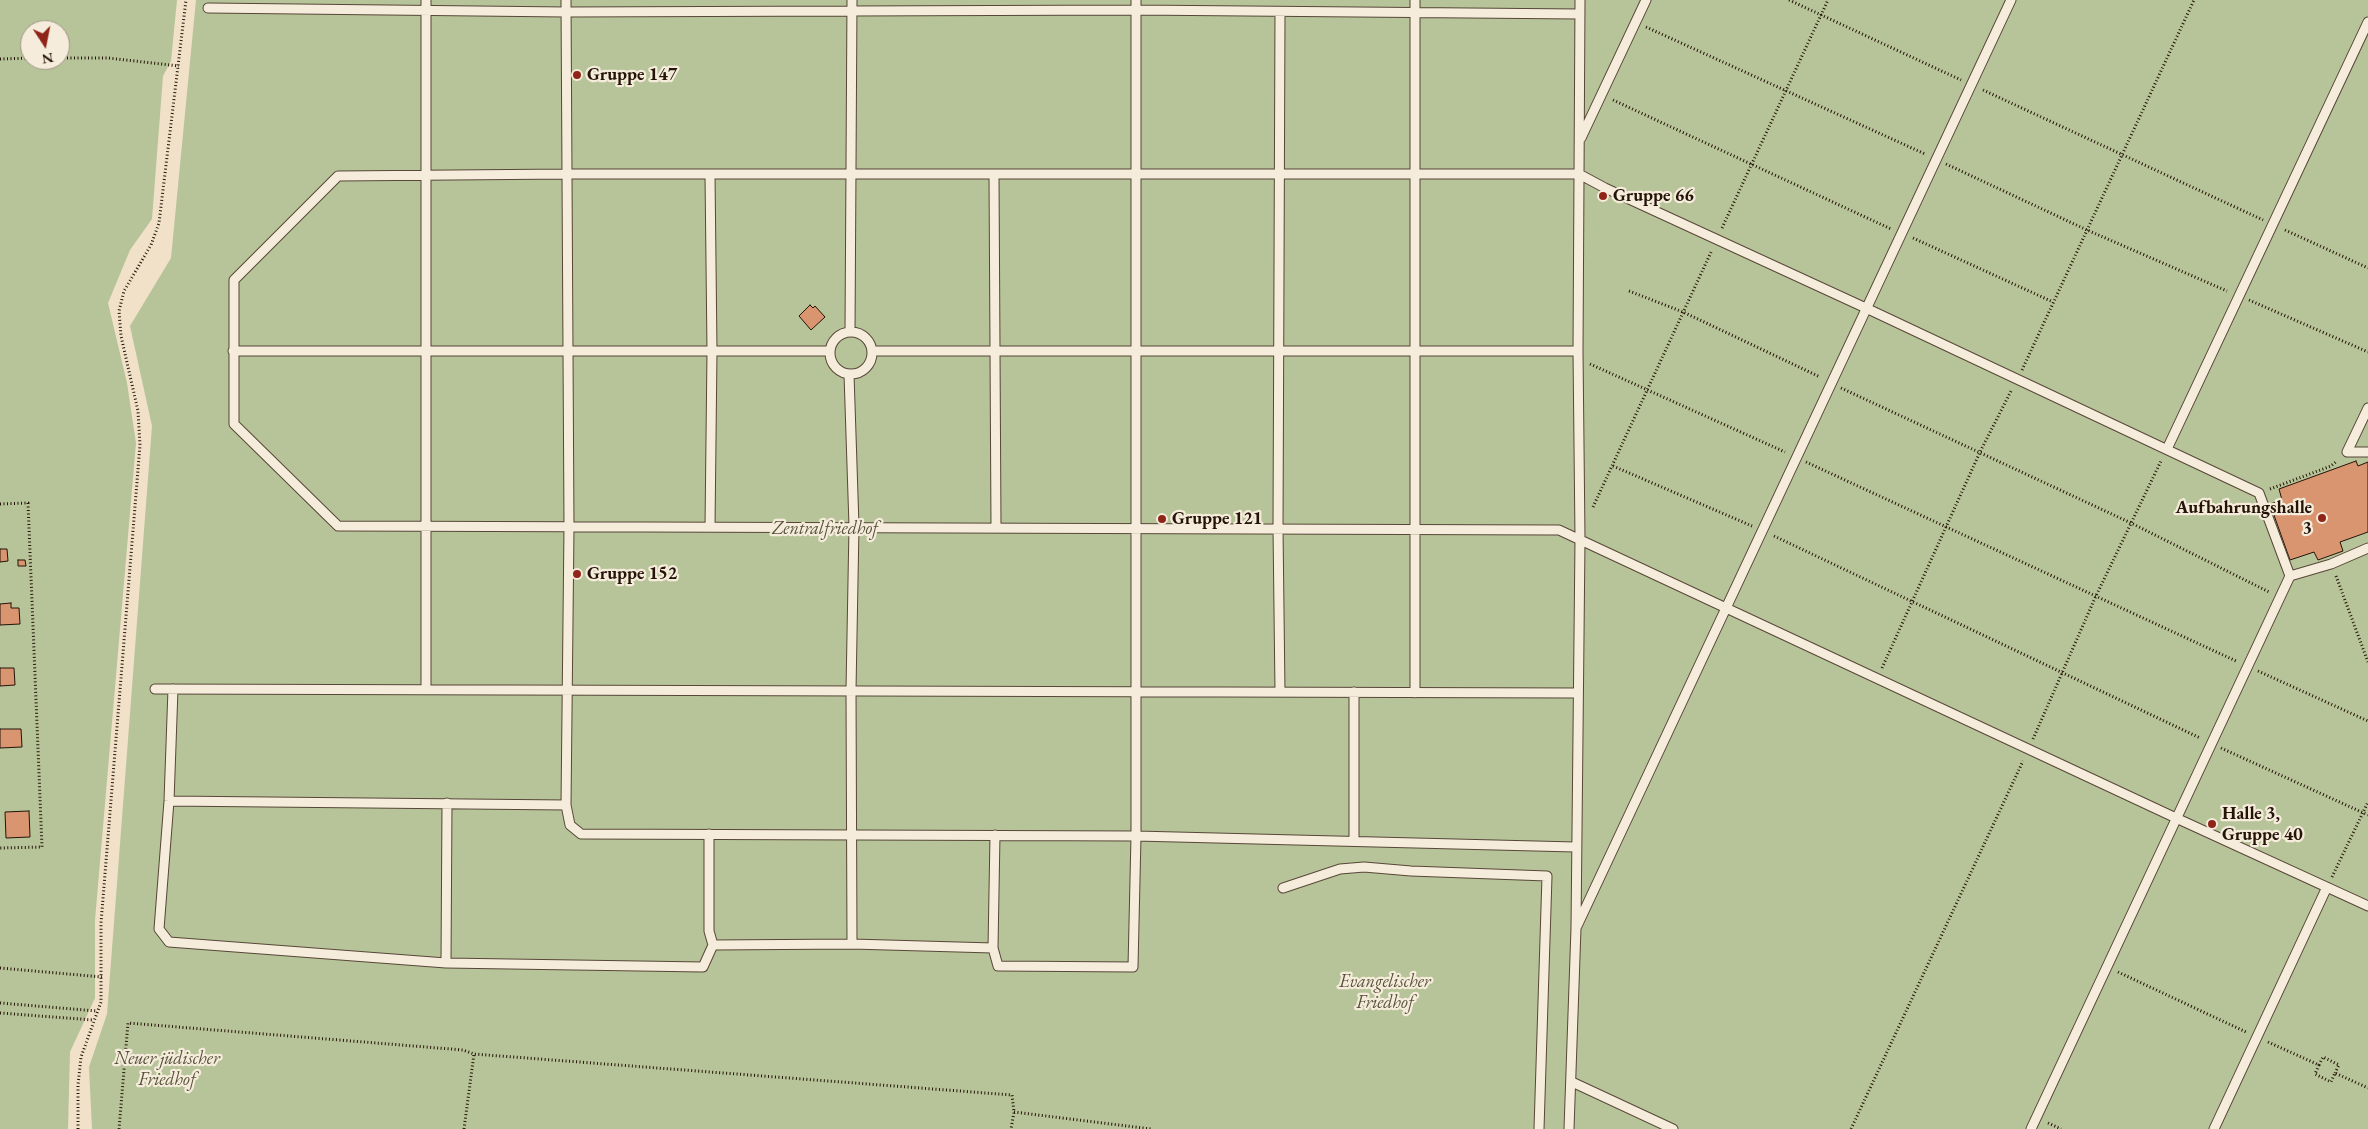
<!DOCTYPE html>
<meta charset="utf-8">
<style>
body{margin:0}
#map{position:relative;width:2368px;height:1129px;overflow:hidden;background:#f0e1c8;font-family:"EB Garamond",serif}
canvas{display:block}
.north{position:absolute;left:20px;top:20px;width:50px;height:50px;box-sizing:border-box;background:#f5ecdb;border:1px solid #a19687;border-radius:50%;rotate:169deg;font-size:14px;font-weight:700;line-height:20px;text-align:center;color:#241408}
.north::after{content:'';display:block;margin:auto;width:18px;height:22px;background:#8f2418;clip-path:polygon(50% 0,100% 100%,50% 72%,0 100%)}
</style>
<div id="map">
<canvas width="2368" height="1129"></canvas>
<div class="north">N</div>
</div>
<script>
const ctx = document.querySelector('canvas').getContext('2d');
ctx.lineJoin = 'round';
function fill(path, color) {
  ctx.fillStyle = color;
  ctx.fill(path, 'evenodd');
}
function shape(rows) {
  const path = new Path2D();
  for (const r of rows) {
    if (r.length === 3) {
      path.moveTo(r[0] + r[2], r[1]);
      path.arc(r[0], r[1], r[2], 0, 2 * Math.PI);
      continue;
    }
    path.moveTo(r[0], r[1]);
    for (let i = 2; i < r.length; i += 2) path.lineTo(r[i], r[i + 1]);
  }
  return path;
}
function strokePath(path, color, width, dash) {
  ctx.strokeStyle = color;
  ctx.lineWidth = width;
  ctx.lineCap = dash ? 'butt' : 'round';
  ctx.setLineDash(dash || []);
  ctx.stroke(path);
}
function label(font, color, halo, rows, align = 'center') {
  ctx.font = font + ' "EB Garamond",serif';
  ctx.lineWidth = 4.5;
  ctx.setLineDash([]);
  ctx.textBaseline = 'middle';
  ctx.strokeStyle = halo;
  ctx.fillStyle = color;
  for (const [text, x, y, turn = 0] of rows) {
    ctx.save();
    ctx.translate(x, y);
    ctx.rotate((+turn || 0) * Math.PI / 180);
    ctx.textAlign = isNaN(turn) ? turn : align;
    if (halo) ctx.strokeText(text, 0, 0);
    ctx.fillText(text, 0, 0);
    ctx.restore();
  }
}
const green = shape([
 [0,0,177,0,171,61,163,76,152,219,130,250,108,303,127,383,136,443,95,920,95,998,70,1052,68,1129,0,1129],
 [30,30,60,30,60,60,30,60],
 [196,0,2368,0,2368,1129,92,1129,89,1067,107,1014,152,426,130,326,171,258]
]);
const building = shape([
 [810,305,813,308,815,306,825,317,811,330,799,316,810,305],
 [2356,461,2358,466,2368,462,2368,532,2340,542,2343,551,2318,560,2314,552,2290,560,2270,504,2282,500,2279,489,2356,461],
 [0,549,7,549,8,561,0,562,0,549],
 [18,560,25,560,26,566,18,566,18,560],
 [11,603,11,608,19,608,20,624,0,625,0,604,11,603],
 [0,668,14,668,15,685,0,686,0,668],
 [0,729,21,729,22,747,0,748,0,729],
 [29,811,30,837,6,838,5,812,29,811]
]);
const path = shape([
 [1789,0,1961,80],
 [1646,27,1925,154],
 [60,58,108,58,179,66],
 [0,59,30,58],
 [1983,90,2263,220],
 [1613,100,1891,229],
 [1946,164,2087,230,2227,291],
 [1722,228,1828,0],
 [2285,230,2368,268],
 [1913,238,2053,302],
 [1629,291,1683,312,1820,377],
 [2249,300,2368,352],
 [1590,364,1785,452],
 [2022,370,2194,0],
 [1841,388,2131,523,2269,592],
 [1806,462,2236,661],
 [1613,466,1752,526],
 [2270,489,2331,466,2337,461],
 [0,504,28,503,42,847,0,848],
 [1593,507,1712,250],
 [1774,536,2200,738],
 [2336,576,2368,662],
 [1882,668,1980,452,2011,391],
 [2258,671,2368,721],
 [2033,739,2095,598,2161,461],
 [2221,748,2368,815],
 [2332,877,2368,802],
 [0,968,102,977],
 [2118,972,2246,1032],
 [0,1003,97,1011],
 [0,1013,93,1020],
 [2268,1042,2319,1065,2315,1074,2331,1082,2335,1073,2368,1088],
 [2319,1065,2323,1057,2339,1065,2335,1073],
 [1014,1112,1151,1129],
 [2048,1123,2061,1129],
 [78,1129,78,1085,81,1057,101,1002,101,923,140,445,138,411,121,336,119,311,124,291,151,245,159,223,186,0],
 [119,1129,128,1023,463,1050,474,1054,1012,1095,1014,1112,1011,1129],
 [464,1129,474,1054],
 [1851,1129,2023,761]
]);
const lane = shape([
 [566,0,569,527,566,805,570,825,581,834,1136,836,1575,847],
 [208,8,566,12,1136,10,1579,14],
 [1280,12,1278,528,1280,692],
 [1581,138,1646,0],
 [710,174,712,351,710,527],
 [994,174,996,527],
 [850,332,852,0],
 [851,353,21],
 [233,351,830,351],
 [872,351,1578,351],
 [849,374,854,526,851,690,852,944],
 [2368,408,2347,452,2368,452],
 [2167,449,2368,22],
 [2368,548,2331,564,2290,576,2259,493,1868,309,1605,188,1579,174,567,174,338,176,234,280,234,424,338,526,1559,530,2176,818,2368,906],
 [155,689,1578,693],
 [173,689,169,801,159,929,169,942,446,963,703,967,713,945,852,944,993,948,995,835],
 [426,690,426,0],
 [1354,692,1354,841],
 [1415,693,1415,0],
 [169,801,566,805],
 [709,834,709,931,713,945],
 [1283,888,1340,869,1364,867,1411,871,1547,876,1539,1129],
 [1577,926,2011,0],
 [993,948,998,966,1133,967,1136,836,1136,0],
 [446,963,447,803],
 [1572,1082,1673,1129],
 [1569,1129,1576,928,1580,539,1578,351,1580,0],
 [2031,1129,2290,576],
 [2214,1129,2327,887]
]);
const markers = [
 [577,75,5,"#8f2418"],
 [1603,196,5,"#8f2418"],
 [2322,518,5,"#8f2418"],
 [1162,519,5,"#8f2418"],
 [577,574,5,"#8f2418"],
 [2212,824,5,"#8f2418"]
];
const poiNames = [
 ["Gruppe 147",587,75],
 ["Gruppe 66",1613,196],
 ["Aufbahrungshalle",2312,508,"right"],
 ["3",2312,529,"right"],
 ["Gruppe 121",1172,519],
 ["Gruppe 152",587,574],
 ["Halle 3,",2222,814],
 ["Gruppe 40",2222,835]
];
const parkNames = [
 ["Zentralfriedhof",825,529],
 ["Evangelischer",1385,982],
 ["Friedhof",1385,1003],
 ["Neuer jüdischer",167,1059],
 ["Friedhof",167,1080]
];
fill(green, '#b7c398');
fill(building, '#d9956f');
strokePath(building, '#241408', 1);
strokePath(lane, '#574738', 11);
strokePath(path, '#241408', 3, [1, 2.5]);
strokePath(lane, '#f5ecdb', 9);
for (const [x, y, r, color] of markers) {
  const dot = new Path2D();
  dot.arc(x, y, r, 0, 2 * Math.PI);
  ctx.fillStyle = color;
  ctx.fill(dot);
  strokePath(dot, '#f5ecdb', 2);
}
label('bold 18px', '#241408', '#f5ecdb', poiNames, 'left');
label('italic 18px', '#57513a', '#f5ecdb', parkNames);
</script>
